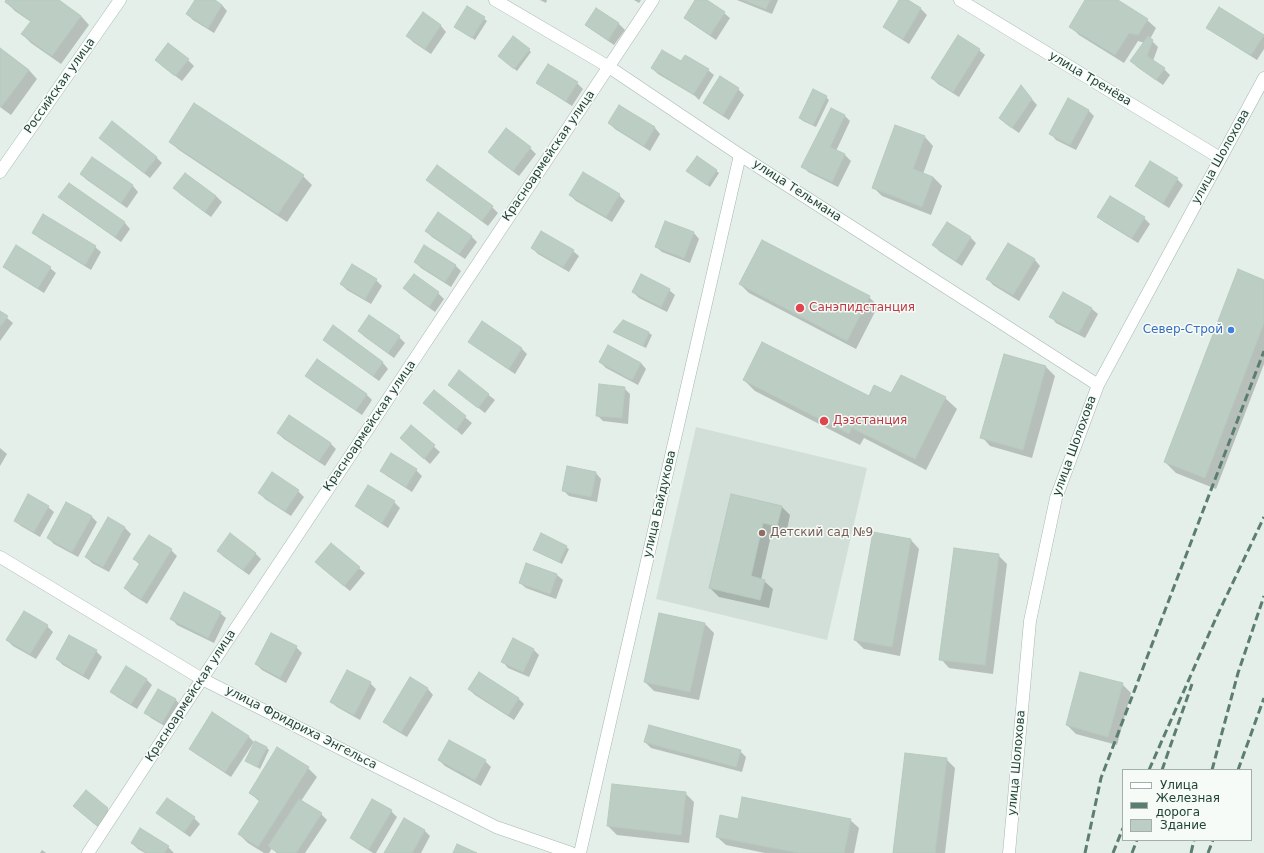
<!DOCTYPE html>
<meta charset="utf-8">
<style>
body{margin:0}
#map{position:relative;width:1264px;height:853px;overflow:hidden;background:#e4efe9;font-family:"DejaVu Sans",sans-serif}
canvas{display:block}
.legend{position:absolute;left:1122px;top:769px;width:130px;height:72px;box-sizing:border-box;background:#f6fbf8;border:1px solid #a1b1aa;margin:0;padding:5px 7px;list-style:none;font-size:12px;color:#214336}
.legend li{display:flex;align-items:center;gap:8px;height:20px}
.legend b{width:20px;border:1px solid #a1b1aa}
</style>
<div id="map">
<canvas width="1264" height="853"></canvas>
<ul class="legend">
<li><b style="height:5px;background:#fff"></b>Улица</li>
<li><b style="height:5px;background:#5c7e71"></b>Железная дорога</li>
<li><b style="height:11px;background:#bccdc4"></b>Здание</li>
</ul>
</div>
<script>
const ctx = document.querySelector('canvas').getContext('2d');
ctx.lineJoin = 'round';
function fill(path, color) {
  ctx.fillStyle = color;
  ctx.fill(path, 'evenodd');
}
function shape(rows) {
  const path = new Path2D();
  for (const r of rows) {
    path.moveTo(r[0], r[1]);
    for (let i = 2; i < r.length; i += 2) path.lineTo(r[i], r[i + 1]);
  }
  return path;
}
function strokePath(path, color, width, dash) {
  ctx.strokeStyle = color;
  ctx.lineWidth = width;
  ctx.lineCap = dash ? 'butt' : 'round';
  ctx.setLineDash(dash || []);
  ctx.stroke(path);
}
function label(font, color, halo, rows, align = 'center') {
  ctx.font = font + ' "DejaVu Sans",sans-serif';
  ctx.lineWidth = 3;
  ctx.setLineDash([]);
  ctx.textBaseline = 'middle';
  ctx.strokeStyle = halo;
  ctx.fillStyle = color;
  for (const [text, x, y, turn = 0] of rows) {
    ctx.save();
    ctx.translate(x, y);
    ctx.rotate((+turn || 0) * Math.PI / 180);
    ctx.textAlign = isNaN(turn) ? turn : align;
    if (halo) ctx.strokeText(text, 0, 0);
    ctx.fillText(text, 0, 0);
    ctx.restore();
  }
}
const built = shape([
 [696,427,867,468,827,640,656,599]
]);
const shadow = shape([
 [7,0,58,0,81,16,89,25,61,64,31,43,22,34,31,22,15,11,6,2],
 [196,0,213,0,222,5,227,11,214,33,193,20,187,14],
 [540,0,547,0,546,3],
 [634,0,641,0,639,3],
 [697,0,706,0,724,13,730,18,716,40,691,23,685,18],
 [737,0,778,0,772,14],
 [900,0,906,0,921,9,927,15,909,44,890,32,884,26],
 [1086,0,1116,0,1147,20,1156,28,1150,39,1158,47,1153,61,1164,69,1170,75,1163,85,1137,67,1132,61,1145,43,1138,41,1124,63,1079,35,1070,26],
 [468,7,487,21,475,40,455,27],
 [596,9,619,24,625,30,614,45,592,30,586,25],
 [423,14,441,26,446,32,431,54,413,42,408,36],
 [1208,27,1263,36,1264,37,1264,49,1257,60,1214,33],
 [0,49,29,70,37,79,11,115,0,107],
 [529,50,531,52,517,71,499,56],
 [979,50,985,55,959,97,938,84,932,78],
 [188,60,194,66,182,81,162,66],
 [549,65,577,83,583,89,572,106,544,88,538,82],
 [652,68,708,70,714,75,699,100,695,96,658,74],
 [1021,87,1037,105,1019,133,1006,124,1000,118],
 [738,89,744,95,729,120,710,108,704,103],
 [826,97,829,100,816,127,803,121,800,118],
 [620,106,655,128,660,134,650,151,615,129,609,123],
 [1088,110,1094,116,1076,150,1056,140,1051,134],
 [845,116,850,121,836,151,845,155,851,161,838,187,808,172,803,166],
 [506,130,530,148,536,154,519,176,495,158,489,152],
 [925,137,933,146,923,174,933,177,942,186,931,215,882,196,873,187],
 [170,142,303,176,312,185,287,222,179,150],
 [106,143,156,157,162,163,150,178],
 [697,157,719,173,710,187,690,173],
 [92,158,133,186,138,192,127,208,87,180,81,174],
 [438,166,492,207,498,213,488,226,433,185],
 [185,174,216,196,222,202,211,217,180,194,175,188],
 [1177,179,1183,185,1169,208,1142,191,1136,186],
 [69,184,125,223,130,229,121,242,66,203,60,197],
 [570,195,619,195,625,201,612,222,576,201],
 [1098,217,1144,218,1150,224,1138,243,1104,222],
 [947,223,971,238,976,243,962,266,939,251,934,245],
 [426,231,471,236,477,242,465,259,432,237],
 [34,232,95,247,101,252,91,270,39,238],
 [694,233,699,239,690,263,662,252,656,247],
 [1009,244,1035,260,1040,266,1019,301,993,285,988,279],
 [532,248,573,251,579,256,569,272,538,254],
 [415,262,455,265,461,271,451,287,421,268],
 [4,266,50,268,56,273,44,293,10,272],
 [414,275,438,293,444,299,435,312,410,294,404,288],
 [376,280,382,286,371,304,347,290,341,284],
 [1264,281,1264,364,1216,489,1176,473,1165,462],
 [740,284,869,297,878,306,856,349,749,293],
 [669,290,675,295,667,312,639,298,633,292],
 [1092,309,1098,314,1085,338,1056,323,1051,317],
 [0,312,13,323,0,341],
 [623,321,649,333,652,335,646,348,617,334,614,332],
 [482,322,522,349,527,354,515,374,475,347,469,341],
 [334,327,383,363,388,369,379,381,330,345,324,340],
 [359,331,399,337,405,343,394,358,365,337],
 [600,362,641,363,646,369,638,385,606,368],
 [1046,367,1055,376,1032,458,990,446,982,437],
 [459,372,495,400,485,413,455,390],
 [307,376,366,394,372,400,362,415,313,382],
 [744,380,869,397,892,395,945,398,957,409,926,470,864,438,860,445,755,391],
 [624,388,630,394,628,424,603,421,597,415],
 [434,392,472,423,462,435,425,403],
 [411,426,440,452,430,464,401,438],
 [278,433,330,443,336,449,325,466,284,439],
 [0,448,7,454,0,466],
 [416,470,422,476,412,492,387,476,381,471],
 [596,473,601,479,597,502,569,496,563,490],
 [368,486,394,502,400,508,388,528,362,511,356,506],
 [298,491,304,497,291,516,265,499,260,493],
 [732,495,782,507,790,515,786,535,772,531,761,580,764,581,773,589,769,608,719,597,710,588],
 [48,507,54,512,40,537,21,526,15,521],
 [91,516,97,522,78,557,54,544,48,538],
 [108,518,125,528,131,534,109,572,92,563,86,557],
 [149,536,171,550,177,556,147,604,131,594,125,588,140,565,134,559],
 [911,540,919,549,900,656,864,649,855,640],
 [566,547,569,549,562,564,537,552,534,549],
 [218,551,255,553,261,559,249,575,224,557],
 [998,555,1007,564,993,674,949,668,941,659],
 [322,568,359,568,365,573,350,591],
 [557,575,563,580,556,599,526,588,520,583],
 [220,613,226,618,214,643,177,625,172,619],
 [660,614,705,624,714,633,699,700,654,691,645,682],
 [47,626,53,632,36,659,13,646,7,640],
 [296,647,302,653,286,683,262,670,256,664],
 [534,650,539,655,529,677,508,668,503,662],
 [96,651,102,657,89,680,63,665,57,659],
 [411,678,428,689,433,695,407,737,390,727,385,722],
 [146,679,152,685,137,709,117,697,111,691],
 [370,683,376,689,360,720,337,707,331,702],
 [1122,684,1131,693,1117,745,1076,734,1067,725],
 [469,689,518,698,524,704,514,720,475,695],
 [159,690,176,700,181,706,168,728,151,718,145,712],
 [248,736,254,742,231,777,196,754,190,749],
 [645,742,740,751,746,757,742,772,651,748],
 [267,748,269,750,260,769,247,761],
 [946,759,955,768,945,853,894,853],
 [439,760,485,761,491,767,481,786,445,766],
 [308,768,317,777,301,801,321,814,327,820,305,853,277,853,272,848,269,853,264,853,248,843,239,834,260,802,250,793],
 [685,793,694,802,689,843,617,835,608,826],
 [107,809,113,815,103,831,80,812],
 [391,811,397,817,376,853,373,853,357,843,351,838],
 [158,813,194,818,200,824,190,837,163,818],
 [739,820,850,820,859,828,854,853,765,853,726,845,717,837],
 [424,830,430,836,421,853,386,853],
 [132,843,168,847,174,853,145,853,138,849],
 [42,850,46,853,40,853]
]);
const building = shape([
 [6,0,59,0,81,16,52,56,21,34,31,21,5,2,6,0],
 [195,0,215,0,222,5,208,28,186,14,195,0],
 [695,0,707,0,725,12,710,35,684,18,695,0],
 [743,0,770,0,766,9,743,0],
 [899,0,908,0,921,8,903,39,883,27,899,0],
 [1085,0,1118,0,1148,19,1138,35,1129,33,1115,55,1069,27,1085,0],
 [467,6,485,17,472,38,454,27,467,6],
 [1219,7,1264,35,1251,55,1206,28,1219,7],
 [596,8,619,23,608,40,585,25,596,8],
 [423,12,441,25,425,49,406,36,423,12],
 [958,35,980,49,953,92,931,78,958,35],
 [513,36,530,49,514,69,498,56,513,36],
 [1148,36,1153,40,1147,56,1165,68,1156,80,1130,61,1148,36],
 [168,43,189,59,175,76,155,60,168,43],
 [0,48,29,70,1,107,0,106,0,48],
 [662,50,681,61,685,55,709,69,693,95,690,92,651,68,662,50],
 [548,64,578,82,566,101,536,83,548,64],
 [720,76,739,88,723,115,703,103,720,76],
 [1021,85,1032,99,1012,128,999,118,1021,85],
 [813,89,827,96,813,125,799,118,813,89],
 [1068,98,1089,110,1070,145,1049,134,1068,98],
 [194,103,304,175,278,214,169,142,194,103],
 [619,105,655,127,644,146,608,123,619,105],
 [831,108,845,115,830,147,845,154,832,182,801,167,831,108],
 [112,121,157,157,144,173,99,138,112,121],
 [895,125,925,136,913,169,933,177,922,207,872,188,895,125],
 [506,128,531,147,513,171,488,152,506,128],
 [697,156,717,170,707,185,686,171,697,156],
 [92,157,133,185,121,203,80,174,92,157],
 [1150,161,1178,178,1163,203,1135,186,1150,161],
 [437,165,493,206,482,221,426,180,437,165],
 [583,172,620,194,606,217,569,195,583,172],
 [185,173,216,196,205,212,173,188,185,173],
 [69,183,125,222,115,237,58,197,69,183],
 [1110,196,1145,217,1132,238,1097,217,1110,196],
 [438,212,472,236,459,254,425,231,438,212],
 [43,214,96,246,85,265,32,233,43,214],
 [665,221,694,232,684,258,655,247,665,221],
 [947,222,971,237,956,261,932,245,947,222],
 [541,231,574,250,563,267,531,248,541,231],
 [762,240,870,296,847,341,739,284,762,240],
 [1008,243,1035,259,1013,295,986,279,1008,243],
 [16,245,51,267,38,288,3,267,16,245],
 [424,245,456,265,445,282,414,262,424,245],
 [352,264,377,279,365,299,340,284,352,264],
 [1238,269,1264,280,1264,323,1205,478,1164,462,1238,269],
 [414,274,439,292,429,307,403,288,414,274],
 [641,274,670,289,661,307,632,292,641,274],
 [1063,292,1092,308,1079,333,1049,317,1063,292],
 [0,311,8,316,0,327,0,311],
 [369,315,400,336,388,353,358,331,369,315],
 [623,320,649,332,643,346,613,332,623,320],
 [482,321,522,348,509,369,468,342,482,321],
 [333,325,383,362,373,376,323,340,333,325],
 [762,342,869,396,874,385,891,393,901,375,946,397,915,459,852,428,849,434,743,380,762,342],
 [608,345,641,363,632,380,599,362,608,345],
 [1004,354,1046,366,1023,450,980,438,1004,354],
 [317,359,367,394,356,410,305,376,317,359],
 [459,370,489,394,478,408,448,385,459,370],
 [599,384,625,387,622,418,596,416,599,384],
 [434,390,466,416,456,430,423,403,434,390],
 [289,415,331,443,319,461,277,433,289,415],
 [411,425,435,445,424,459,400,438,411,425],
 [391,453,417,469,406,487,380,471,391,453],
 [567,466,596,472,591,497,562,491,567,466],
 [272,472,299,490,285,511,258,493,272,472],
 [368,485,395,501,382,523,355,506,368,485],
 [28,494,49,506,34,532,14,521,28,494],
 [731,494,782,506,777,526,763,523,751,576,765,580,760,600,709,588,731,494],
 [66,502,92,516,72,552,47,538,66,502],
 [108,517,125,527,103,567,85,557,108,517],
 [873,532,911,539,892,647,854,640,873,532],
 [230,533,256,553,243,570,217,551,230,533],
 [541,533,567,546,559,562,533,550,541,533],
 [149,535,172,549,141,599,124,588,140,563,133,559,149,535],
 [331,543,360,567,344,586,315,562,331,543],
 [954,548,999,554,985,665,939,660,954,548],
 [526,563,557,574,550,594,519,583,526,563],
 [184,592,221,612,208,638,170,619,184,592],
 [24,611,48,625,30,654,6,640,24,611],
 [659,613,705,623,690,692,644,682,659,613],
 [271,633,297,646,280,678,255,664,271,633],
 [69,635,97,650,83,675,56,659,69,635],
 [513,638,534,649,523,672,501,662,513,638],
 [126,666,147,679,131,704,110,692,126,666],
 [347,670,371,682,354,715,330,702,347,670],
 [479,672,519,698,508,715,468,689,479,672],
 [1080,672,1123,683,1108,737,1066,725,1080,672],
 [410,677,428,688,401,732,383,722,410,677],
 [158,689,176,699,162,723,144,713,158,689],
 [212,712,249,736,225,772,189,749,212,712],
 [649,725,741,750,736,767,644,742,649,725],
 [449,740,486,760,475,780,438,760,449,740],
 [255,741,267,747,257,767,245,761,255,741],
 [277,747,309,767,258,847,238,834,260,800,249,793,277,747],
 [905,753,947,758,935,853,893,853,905,753],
 [612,784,686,792,681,835,607,826,612,784],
 [86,790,108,808,100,826,96,825,73,806,86,790],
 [742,797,851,819,844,853,799,853,716,837,720,815,738,819,742,797],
 [167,798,195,817,184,832,156,813,167,798],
 [299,799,322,813,296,853,278,853,268,846,299,799],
 [372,799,392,810,369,849,350,838,372,799],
 [404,818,425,830,412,853,384,853,404,818],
 [140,828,169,846,164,853,147,853,131,843,140,828],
 [457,844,477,853,453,853,457,844]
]);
const minor = shape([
 [960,0,1220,158],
 [0,557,202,679,496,827,571,853],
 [88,853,202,679,653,0],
 [580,853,740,155]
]);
const tertiary = shape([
 [495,0,609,67,740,155,1098,385],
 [1009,853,1030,621,1056,498,1098,385,1264,78]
]);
const secondary = shape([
 [0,172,120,0]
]);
const rail = shape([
 [1149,770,1216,618,1264,517],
 [1162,770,1192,684],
 [1212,770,1238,673,1264,596],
 [1238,770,1264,698],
 [1085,853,1101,778,1264,351],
 [1113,853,1123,828],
 [1132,853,1137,840],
 [1191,853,1194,840],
 [1208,853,1213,840]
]);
const markers = [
 [800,308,5,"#e0444e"],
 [1231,330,4,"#3f7fe0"],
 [824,421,5,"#e0444e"],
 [762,533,4,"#8d6e63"]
];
const streetNames = [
 ["улица Тренёва",1090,79,31],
 ["Российская улица",60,86,-55],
 ["Красноармейская улица",549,156,-56],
 ["улица Шолохова",1221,157,-61],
 ["улица Тельмана",797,191,33],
 ["Красноармейская улица",370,426,-56],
 ["улица Шолохова",1075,446,-70],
 ["улица Байдукова",660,504,-77],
 ["Красноармейская улица",191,696,-57],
 ["улица Фридриха Энгельса",301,728,27],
 ["улица Шолохова",1017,763,-85]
];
const healthNames = [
 ["Санэпидстанция",809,308],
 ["Дэзстанция",833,421]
];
const shopNames = [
 ["Север-Строй",1223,330]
];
const educationNames = [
 ["Детский сад №9",770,533]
];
fill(built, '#d2dfd8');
fill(shadow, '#0003');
fill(building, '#bccdc4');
strokePath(building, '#b6cabf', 1);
strokePath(minor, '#a6b8b0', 13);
strokePath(tertiary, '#a6b8b0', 13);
strokePath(secondary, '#a4bfb2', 13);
strokePath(minor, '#fff', 12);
strokePath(tertiary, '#fff', 12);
strokePath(secondary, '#fff', 12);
strokePath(rail, '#5c7e71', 3, [8, 4]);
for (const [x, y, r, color] of markers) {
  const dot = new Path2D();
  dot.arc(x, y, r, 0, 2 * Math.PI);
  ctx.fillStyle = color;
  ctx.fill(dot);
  strokePath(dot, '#f6fbf8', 1.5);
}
label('12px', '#214336', '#f6fbf8', streetNames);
label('12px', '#be3a42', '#f6fbf8', healthNames, 'left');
label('12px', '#366cbe', '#f6fbf8', shopNames, 'right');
label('12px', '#785e54', '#f6fbf8', educationNames, 'left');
</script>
